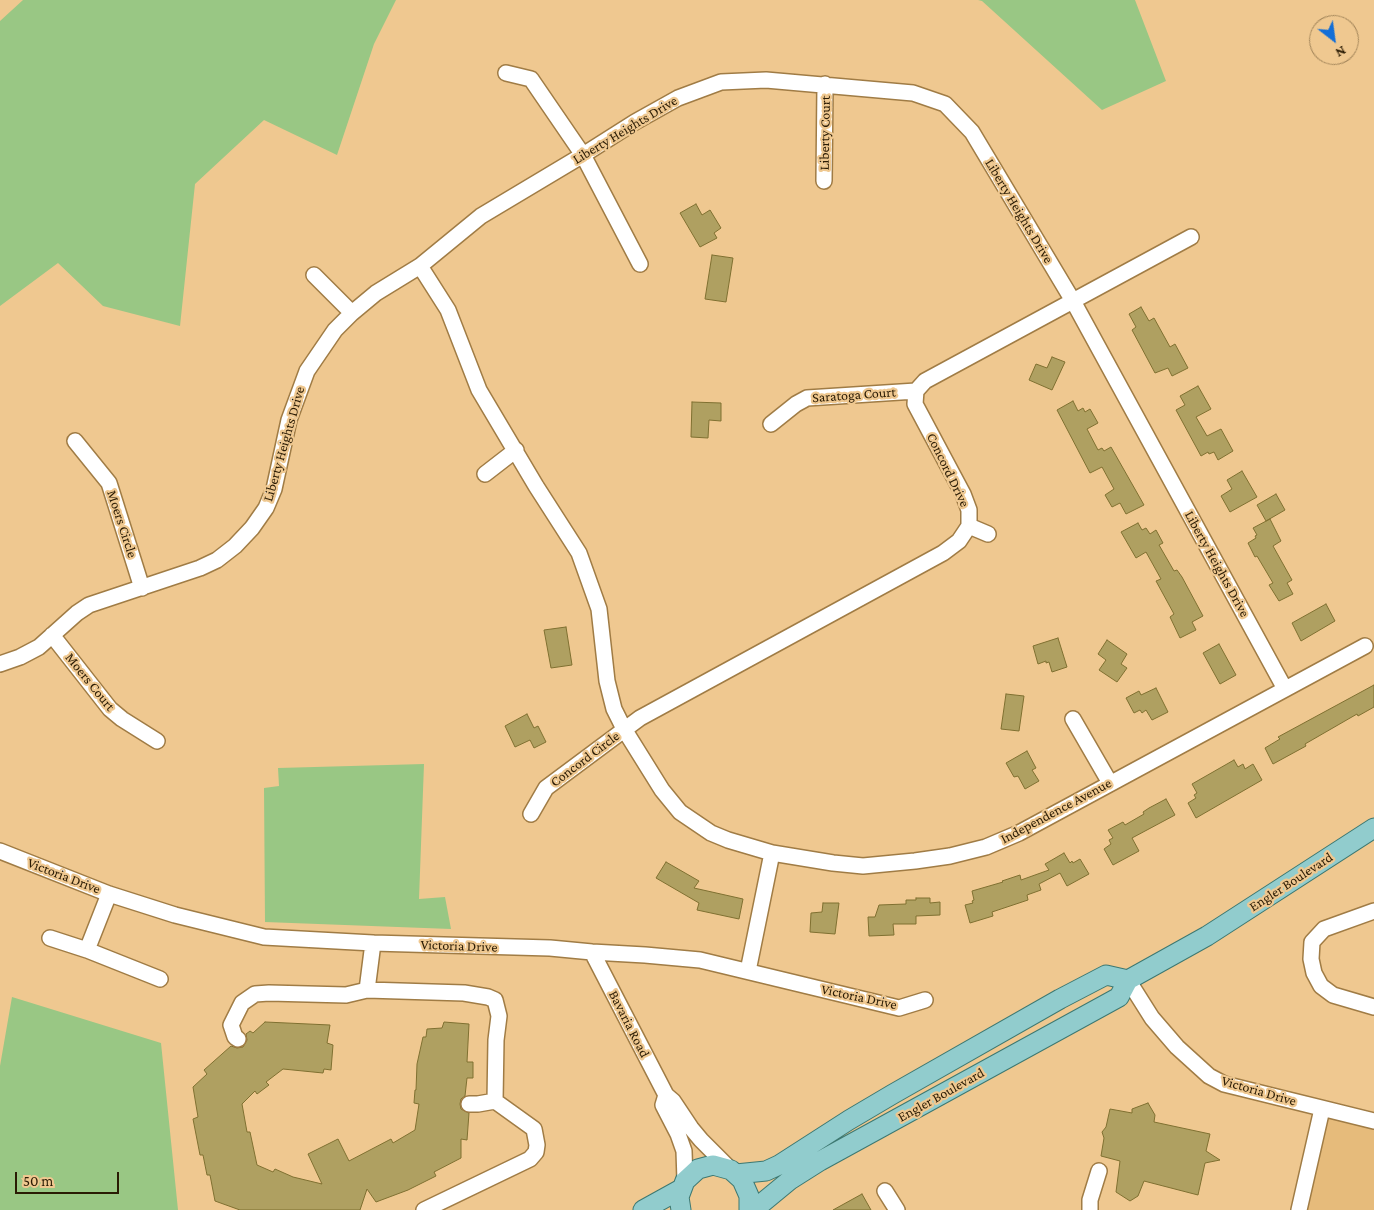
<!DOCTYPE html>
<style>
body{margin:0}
#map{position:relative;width:1374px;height:1210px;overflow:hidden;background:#efc890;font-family:"Crimson Pro",serif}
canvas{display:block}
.north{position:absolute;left:1309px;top:15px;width:50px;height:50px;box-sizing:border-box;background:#efc890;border:1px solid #a08358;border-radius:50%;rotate:150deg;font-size:14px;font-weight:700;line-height:20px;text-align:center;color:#2a1b04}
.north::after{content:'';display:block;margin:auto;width:18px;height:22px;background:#136ed7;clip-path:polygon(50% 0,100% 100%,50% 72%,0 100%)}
.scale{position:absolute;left:15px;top:1172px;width:104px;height:22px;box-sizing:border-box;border:2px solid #2a1b04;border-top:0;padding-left:6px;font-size:15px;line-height:18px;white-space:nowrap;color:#2a1b04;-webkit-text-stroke:4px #efc890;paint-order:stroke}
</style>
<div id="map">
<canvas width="1374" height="1210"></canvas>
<div class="north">N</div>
<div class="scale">50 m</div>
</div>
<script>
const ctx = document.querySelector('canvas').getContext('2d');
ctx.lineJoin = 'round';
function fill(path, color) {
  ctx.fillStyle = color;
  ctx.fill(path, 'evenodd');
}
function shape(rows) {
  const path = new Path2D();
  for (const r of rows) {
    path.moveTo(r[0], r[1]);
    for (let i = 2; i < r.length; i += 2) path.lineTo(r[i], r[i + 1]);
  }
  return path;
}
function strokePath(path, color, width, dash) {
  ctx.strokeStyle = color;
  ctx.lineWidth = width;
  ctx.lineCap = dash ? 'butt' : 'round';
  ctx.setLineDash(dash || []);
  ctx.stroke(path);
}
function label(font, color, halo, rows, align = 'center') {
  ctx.font = font + ' "Crimson Pro",serif';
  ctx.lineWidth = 4.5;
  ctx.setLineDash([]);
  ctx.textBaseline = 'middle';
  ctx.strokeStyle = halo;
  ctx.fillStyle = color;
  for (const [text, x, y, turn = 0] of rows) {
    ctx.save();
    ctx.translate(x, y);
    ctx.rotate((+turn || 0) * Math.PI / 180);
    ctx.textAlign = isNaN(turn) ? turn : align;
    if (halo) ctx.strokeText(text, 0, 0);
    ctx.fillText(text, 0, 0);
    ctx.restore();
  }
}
const built = shape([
 [1322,1109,1374,1121,1374,1210,1301,1210]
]);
const green = shape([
 [23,0,396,0,374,44,337,155,264,120,195,184,180,326,103,306,58,263,0,306,0,21],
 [978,0,1135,0,1166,81,1102,110,982,1],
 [424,764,419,899,445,897,451,929,265,922,264,788,279,786,278,768],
 [12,997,161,1043,178,1210,0,1210,0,1066]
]);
const building = shape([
 [696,204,702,215,710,210,721,228,714,233,717,238,700,247,680,213,696,204],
 [712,255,733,258,726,302,705,299,712,255],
 [1141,307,1149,321,1154,318,1170,347,1175,344,1188,368,1172,376,1168,368,1155,373,1132,330,1136,327,1129,314,1141,307],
 [1052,357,1065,362,1052,390,1029,380,1036,364,1047,368,1052,357],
 [1198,386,1211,409,1196,417,1207,436,1221,429,1233,451,1218,460,1214,452,1209,454,1208,452,1201,456,1176,410,1185,405,1180,396,1198,386],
 [1073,401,1078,411,1083,408,1085,412,1090,409,1098,423,1087,429,1098,450,1102,448,1104,451,1111,447,1144,505,1126,514,1120,503,1112,507,1105,495,1114,489,1102,467,1090,473,1057,410,1073,401],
 [692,402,721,403,721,421,709,420,708,438,691,437,692,402],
 [1242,471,1257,497,1230,512,1221,496,1232,489,1227,480,1242,471],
 [1276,494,1285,510,1266,521,1257,505,1276,494],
 [1270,519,1281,541,1273,546,1292,580,1287,583,1293,594,1279,601,1269,585,1273,583,1257,556,1255,557,1248,543,1256,538,1255,536,1257,535,1253,528,1270,519],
 [1138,523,1142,530,1146,528,1150,534,1156,530,1163,543,1159,545,1174,571,1177,570,1182,577,1203,616,1192,622,1196,630,1180,638,1170,617,1174,614,1156,581,1161,579,1146,552,1136,558,1121,532,1138,523],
 [1326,604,1335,621,1301,641,1292,623,1326,604],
 [566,627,572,665,551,668,544,630,566,627],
 [1058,638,1067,667,1052,672,1049,662,1046,663,1046,661,1038,664,1033,646,1058,638],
 [1107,640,1127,654,1121,664,1127,668,1117,682,1099,670,1106,660,1098,654,1107,640],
 [1219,644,1236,675,1220,684,1203,653,1219,644],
 [1374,685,1374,707,1358,716,1357,714,1305,744,1306,746,1273,764,1265,748,1280,739,1278,737,1374,685],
 [1156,688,1168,712,1152,720,1146,710,1142,713,1140,710,1134,713,1126,698,1139,691,1141,695,1156,688],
 [1006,694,1024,696,1019,731,1001,729,1006,694],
 [527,714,534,728,538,726,546,742,534,748,530,740,515,747,505,726,527,714],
 [1027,751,1036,768,1032,770,1039,781,1025,789,1018,776,1014,777,1006,763,1027,751],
 [1234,760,1238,767,1243,764,1245,769,1253,764,1262,780,1196,818,1188,803,1196,798,1194,795,1197,793,1192,784,1234,760],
 [1166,799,1175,815,1132,838,1139,851,1113,865,1104,849,1111,844,1109,840,1113,838,1108,830,1123,822,1125,825,1144,814,1143,812,1149,808,1166,799],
 [1064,853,1070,863,1072,861,1073,863,1080,859,1089,874,1067,886,1060,873,1039,884,1041,890,1027,895,1028,900,992,912,993,916,970,923,965,905,973,903,972,901,974,900,972,891,1003,882,1002,881,1020,875,1021,880,1049,870,1045,864,1064,853],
 [666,862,699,881,694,888,743,899,739,919,697,910,699,903,656,878,666,862],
 [916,898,930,898,930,903,940,902,940,915,916,916,916,924,893,924,894,935,869,936,868,917,875,917,879,905,906,904,906,900,916,900,916,898],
 [823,903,839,903,835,934,810,932,811,913,822,912,823,903],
 [265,1022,330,1025,327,1043,333,1045,331,1070,324,1069,323,1073,283,1069,266,1082,269,1085,257,1094,255,1091,242,1104,247,1132,250,1132,257,1165,273,1172,275,1169,293,1177,322,1184,308,1154,338,1139,349,1161,391,1139,393,1143,415,1130,419,1104,414,1103,415,1090,416,1090,417,1064,423,1037,426,1037,427,1029,442,1028,444,1022,469,1024,467,1062,473,1062,473,1078,467,1078,465,1096,461,1099,460,1104,461,1109,469,1113,467,1140,461,1139,461,1158,434,1172,436,1176,408,1190,376,1202,367,1189,360,1210,240,1210,215,1201,210,1175,207,1175,203,1155,200,1155,193,1119,198,1117,193,1087,207,1074,204,1070,231,1046,237,1048,243,1047,247,1040,246,1034,250,1031,253,1033,265,1022],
 [1148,1103,1155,1115,1154,1122,1210,1134,1206,1151,1220,1160,1205,1163,1198,1195,1144,1181,1138,1196,1130,1201,1116,1192,1120,1161,1101,1156,1104,1138,1102,1132,1106,1127,1110,1109,1132,1113,1132,1109,1148,1103],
 [862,1194,871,1210,833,1210,862,1194]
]);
const minor = shape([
 [506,73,531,79,583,155,640,264],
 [824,181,825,84],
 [420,266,448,310,479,390,536,486,579,553,599,609,607,681,614,709,624,729,662,790,680,812,711,833,728,840,772,853,833,863,863,866,915,861,950,856,986,847,1019,833,1365,646],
 [314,275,352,313],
 [771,424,796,404,807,398,916,391],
 [75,441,109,483,142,588],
 [485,474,516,450],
 [969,526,988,534],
 [52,635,110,709,122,719,157,741],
 [0,664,20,657,39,647,77,613,89,605,200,568,217,560,235,546,252,528,266,508,274,489,289,420,307,371,335,330,352,313,376,293,420,266,481,216,583,155,635,122,678,98,721,82,766,80,913,93,945,104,972,132,1073,301,1285,689],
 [1073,719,1110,783],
 [531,814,546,788,640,718,943,553,959,541,969,526,969,510,963,494,915,404,916,391,925,381,1191,237],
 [0,851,109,894,175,915,264,937,373,943,550,948,592,952,645,955,700,960,899,1008,925,1000],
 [109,894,87,950,160,979],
 [1374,911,1324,929,1312,942,1311,959,1314,973,1321,986,1333,995,1374,1007],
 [50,938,87,950],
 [373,943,367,990,464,993,488,997,495,1000,499,1016,496,1040,495,1101,534,1129,537,1145,536,1152,530,1159,424,1210],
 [592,952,666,1095,673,1101,691,1128,701,1140,731,1170],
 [748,971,772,853],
 [1128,980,1152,1018,1177,1047,1209,1076,1224,1084,1374,1121],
 [238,1039,235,1037,231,1025,242,1003,255,994,269,993,346,995,367,990],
 [666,1095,663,1105,678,1134,684,1151,685,1181],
 [469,1104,478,1104,495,1101],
 [885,1191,897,1210],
 [1090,1210,1090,1200,1099,1171],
 [1299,1210,1322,1109]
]);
const major = shape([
 [736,1174,766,1171,779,1165,849,1120,893,1094,1060,999,1106,975,1128,980],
 [750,1209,762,1203,790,1180,820,1161,1119,997,1128,980,1207,936,1374,828],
 [643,1210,681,1189],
 [681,1210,679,1197,685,1181,698,1169,713,1165,731,1170,742,1180,749,1196,749,1210]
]);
const streetNames = [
 ["Liberty Heights Drive",625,130,-31],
 ["Liberty Court",825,133,-89],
 ["Liberty Heights Drive",1019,211,59],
 ["Saratoga Court",854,395,-4],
 ["Liberty Heights Drive",284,444,-74],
 ["Concord Drive",948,470,64],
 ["Moers Circle",122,524,72],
 ["Liberty Heights Drive",1217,564,61],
 ["Moers Court",90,682,51],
 ["Concord Circle",585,759,-37],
 ["Independence Avenue",1056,811,-28],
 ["Victoria Drive",64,876,21],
 ["Engler Boulevard",1291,882,-33],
 ["Victoria Drive",459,946,2],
 ["Victoria Drive",859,997,12],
 ["Bavaria Road",629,1024,63],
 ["Victoria Drive",1259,1091,16],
 ["Engler Boulevard",941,1095,-29]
];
fill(built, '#e6bb7b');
fill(green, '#99c784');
fill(building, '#afa061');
strokePath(building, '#7f7031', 1);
strokePath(minor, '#a07c45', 18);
strokePath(major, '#3d7871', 21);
strokePath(minor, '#fff', 15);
strokePath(major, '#91cccd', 19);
label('14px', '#2a1b04', '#efc890', streetNames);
</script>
